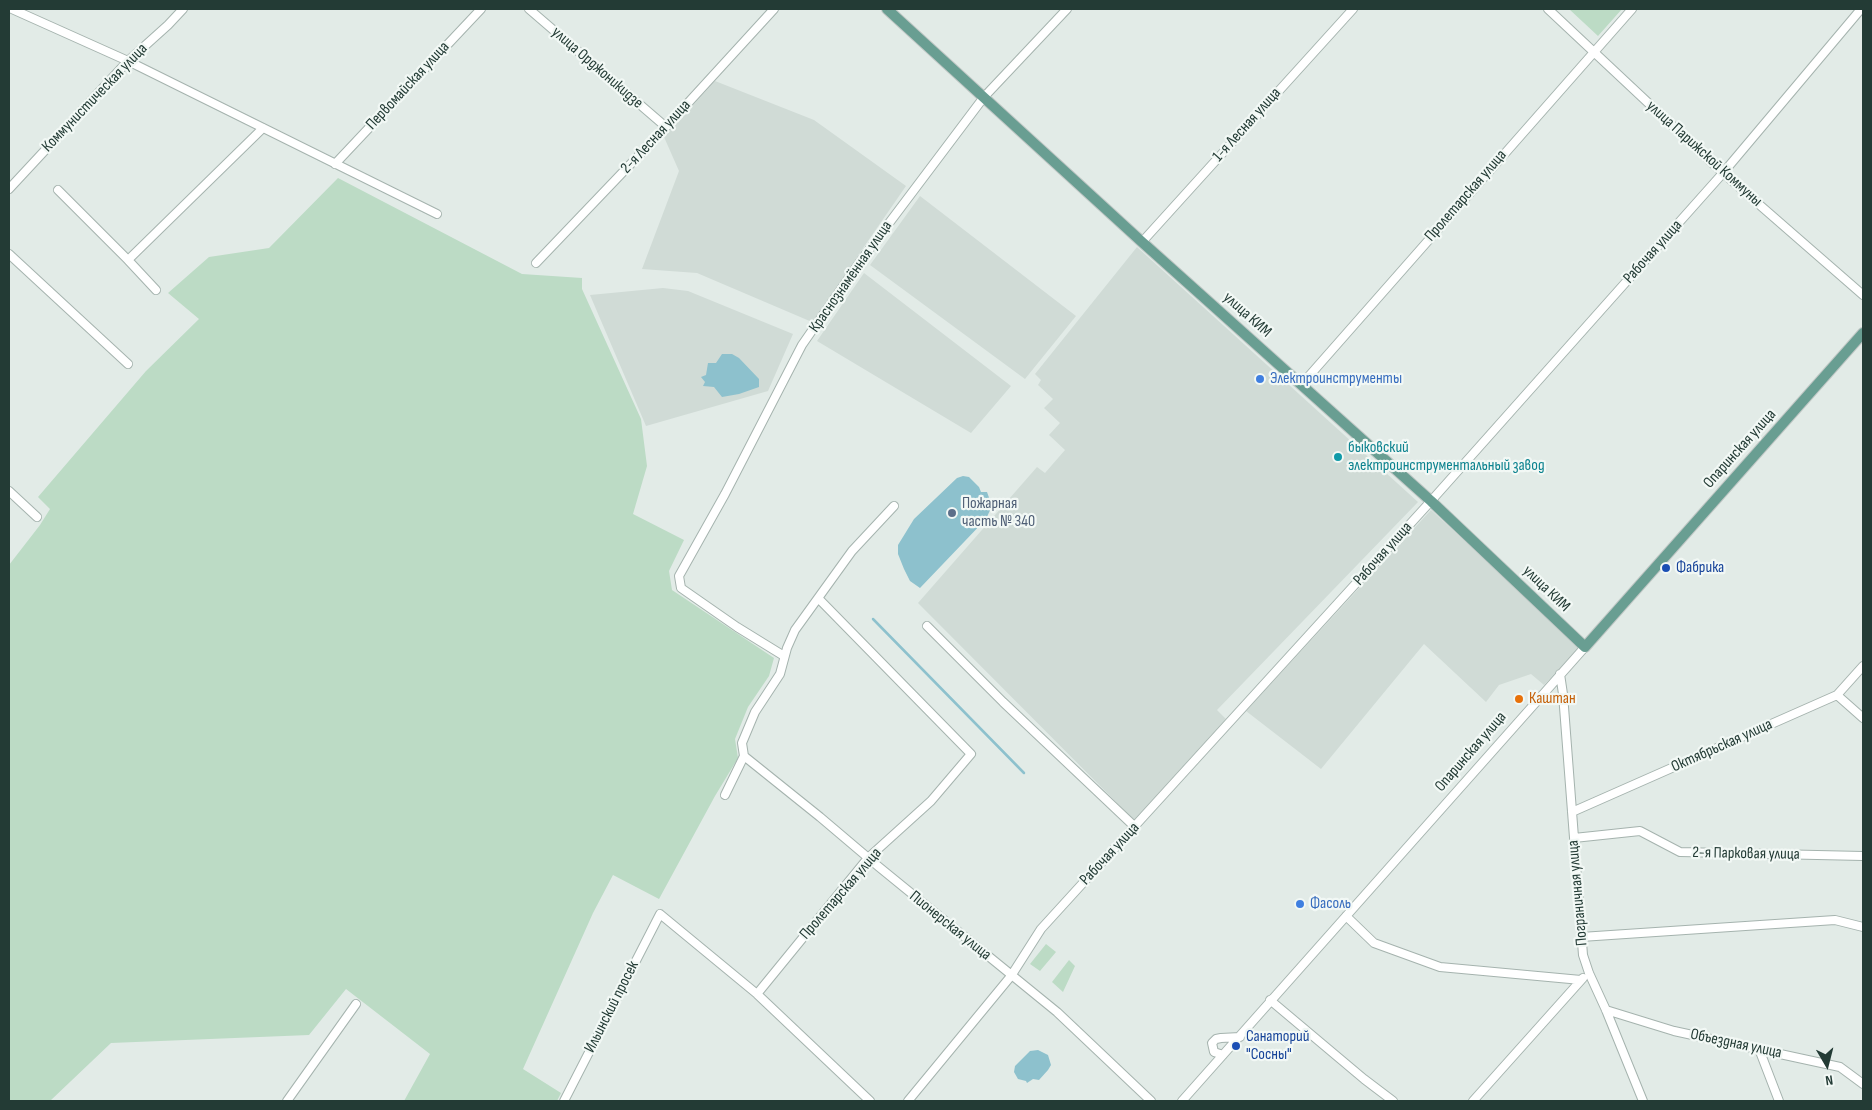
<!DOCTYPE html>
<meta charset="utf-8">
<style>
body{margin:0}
#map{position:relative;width:1872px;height:1110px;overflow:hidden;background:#e2ebe7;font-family:"Sofia Sans Condensed",sans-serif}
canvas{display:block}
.frame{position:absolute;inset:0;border:10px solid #233b35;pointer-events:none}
.north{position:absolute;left:1802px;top:1040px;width:50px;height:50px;-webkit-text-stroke:4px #f2f8f5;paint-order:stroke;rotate:172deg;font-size:14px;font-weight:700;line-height:20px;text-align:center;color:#233b35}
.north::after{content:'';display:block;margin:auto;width:18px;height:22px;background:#233b35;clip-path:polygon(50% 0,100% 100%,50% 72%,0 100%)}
</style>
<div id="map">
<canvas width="1872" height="1110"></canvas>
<div class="frame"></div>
<div class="north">N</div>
</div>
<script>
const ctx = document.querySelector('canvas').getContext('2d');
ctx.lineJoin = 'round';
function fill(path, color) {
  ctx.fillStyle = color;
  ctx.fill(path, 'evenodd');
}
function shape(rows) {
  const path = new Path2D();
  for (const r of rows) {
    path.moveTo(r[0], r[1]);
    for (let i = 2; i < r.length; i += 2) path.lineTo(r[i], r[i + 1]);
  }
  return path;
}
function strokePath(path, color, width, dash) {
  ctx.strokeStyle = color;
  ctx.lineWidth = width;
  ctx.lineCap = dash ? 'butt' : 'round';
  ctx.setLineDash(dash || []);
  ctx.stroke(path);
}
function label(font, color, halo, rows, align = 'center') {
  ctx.font = font + ' "Sofia Sans Condensed",sans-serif';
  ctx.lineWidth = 4.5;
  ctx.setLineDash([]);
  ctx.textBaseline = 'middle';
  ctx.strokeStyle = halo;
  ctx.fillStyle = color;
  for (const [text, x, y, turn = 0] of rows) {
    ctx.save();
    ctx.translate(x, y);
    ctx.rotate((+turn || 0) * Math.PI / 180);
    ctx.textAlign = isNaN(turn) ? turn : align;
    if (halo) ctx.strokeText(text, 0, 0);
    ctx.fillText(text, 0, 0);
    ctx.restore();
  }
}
const built = shape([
 [715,81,814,120,906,186,812,322,697,273,642,269,679,171,664,137],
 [920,196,1076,316,1025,379,870,265],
 [1137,247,1418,502,1217,710,1226,719,1134,820,918,603,1037,467,1045,473,1065,450,1049,435,1060,423,1044,408,1053,399,1038,385,1041,380,1035,374],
 [864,273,1011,386,971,433,817,341],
 [663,288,688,291,793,334,768,391,646,426,590,295],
 [1431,510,1580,647,1544,685,1531,674,1499,685,1486,702,1424,644,1321,769,1246,711]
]);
const green = shape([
 [1569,9,1622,9,1598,36],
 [338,178,522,274,582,278,582,289,641,419,647,466,633,514,684,540,669,571,672,590,774,658,769,676,748,707,735,739,738,758,715,796,659,899,613,875,593,913,523,1069,561,1093,557,1101,404,1101,430,1054,346,989,309,1035,111,1043,50,1101,9,1101,9,565,40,525,50,509,38,497,146,371,199,319,168,293,209,257,269,248],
 [1046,944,1056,952,1040,971,1030,964],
 [1069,960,1075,966,1063,992,1052,982]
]);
const water = shape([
 [722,354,732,354,739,358,759,379,759,387,739,394,722,397,714,387,703,386,705,382,701,377,706,375,708,363,716,363],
 [963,476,969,477,979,487,981,492,987,492,992,506,986,519,920,588,910,581,904,569,898,554,898,545,914,519,957,478],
 [1038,1050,1048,1055,1051,1065,1048,1070,1039,1080,1033,1079,1027,1083,1026,1081,1018,1079,1014,1072,1015,1066,1030,1051]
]);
const stream = shape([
 [873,619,1024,773]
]);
const minor = shape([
 [12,9,128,61,437,214],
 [529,9,666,127],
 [1548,9,1723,173,1863,295],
 [335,164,481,9],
 [9,189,128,61,168,25,183,9],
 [58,190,128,260],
 [1142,242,1353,9],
 [9,254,128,364],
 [536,263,666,127,774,9],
 [156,290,128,260,263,128],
 [1302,384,1632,9],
 [9,491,37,517],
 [927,626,1003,702,1135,827],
 [784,656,737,627,681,588,679,576,725,494,802,345,859,263,984,97,1067,9],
 [1560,674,1563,694,1583,955,1589,973,1606,1010,1643,1101],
 [1837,695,1863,718],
 [744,756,820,817,879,867,1057,1012,1151,1101],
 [725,795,744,756,742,743,755,712,780,674,787,648,795,630,852,551,894,506],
 [1572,812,1837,695,1863,666],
 [1574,838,1640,831,1680,852,1863,856],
 [1346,916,1374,943,1440,967,1581,980],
 [1581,937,1835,920,1863,927],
 [757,994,868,858,931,801,971,754,818,598],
 [1270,1000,1364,1079,1393,1101],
 [1606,1010,1674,1031,1840,1067,1863,1084],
 [1759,1049,1779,1101],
 [1223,1055,1214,1052,1212,1043,1216,1039,1221,1038,1240,1037],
 [287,1101,356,1004],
 [564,1101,660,914,757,994,870,1101],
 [908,1101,1011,976,1041,929,1431,501,1723,173,1861,9],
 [1182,1101,1585,647],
 [1473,1101,1583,978]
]);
const major = shape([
 [887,9,1142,242,1431,501,1585,647,1863,333]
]);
const markers = [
 [1260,379,5,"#3f7fe0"],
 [1338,457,5,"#0f9aa8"],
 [952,513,5,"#5c6f8a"],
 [1666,568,5,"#1a4fb4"],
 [1519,699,5,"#e8710a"],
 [1300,904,5,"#3f7fe0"],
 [1236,1046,5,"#1a4fb4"]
];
const streetNames = [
 ["улица Орджоникидзе",597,68,41],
 ["Первомайская улица",408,86,-47],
 ["Коммунистическая улица",95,98,-46],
 ["1-я Лесная улица",1247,125,-48],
 ["2-я Лесная улица",656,137,-47],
 ["улица Парижской Коммуны",1704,154,42],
 ["Пролетарская улица",1466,196,-49],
 ["Рабочая улица",1653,252,-48],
 ["Краснознамённая улица",851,277,-55],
 ["улица КИМ",1247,315,42],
 ["Опаринская улица",1740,449,-48],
 ["Рабочая улица",1383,554,-48],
 ["улица КИМ",1546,589,44],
 ["Октябрьская улица",1722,746,-24],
 ["Опаринская улица",1471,752,-49],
 ["Рабочая улица",1110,854,-47],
 ["2-я Парковая улица",1746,854,1],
 ["Пограничная улица",1578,893,-95],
 ["Пролетарская улица",841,894,-49],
 ["Пионерская улица",950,926,39],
 ["Ильинский просек",612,1007,-63],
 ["Объездная улица",1736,1044,12]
];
const shopNames = [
 ["Электроинструменты",1270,379],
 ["Фасоль",1310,904]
];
const cultureNames = [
 ["быковский",1348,448],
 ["электроинструментальный завод",1348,466]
];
const serviceNames = [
 ["Пожарная",962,504],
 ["часть № 340",962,522]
];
const transitNames = [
 ["Фабрика",1676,568],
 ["Санаторий",1246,1037],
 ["\"Сосны\"",1246,1055]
];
const foodNames = [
 ["Каштан",1529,699]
];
fill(built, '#d0dbd6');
fill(green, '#bcdbc5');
fill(water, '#8dc1cd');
strokePath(stream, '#8dc1cd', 2.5);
strokePath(minor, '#a5b3ae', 10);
strokePath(major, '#c1c8c6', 12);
strokePath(minor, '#fff', 8);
strokePath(major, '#699e92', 10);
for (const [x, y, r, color] of markers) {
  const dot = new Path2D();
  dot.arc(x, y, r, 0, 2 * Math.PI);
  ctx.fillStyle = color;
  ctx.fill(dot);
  strokePath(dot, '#f2f8f5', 2);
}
label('16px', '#233b35', '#f2f8f5', streetNames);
label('16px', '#366cbe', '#f2f8f5', shopNames, 'left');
label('16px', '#0d838f', '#f2f8f5', cultureNames, 'left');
label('16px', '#4e5e75', '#f2f8f5', serviceNames, 'left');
label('16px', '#164399', '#f2f8f5', transitNames, 'left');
label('16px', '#c56008', '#f2f8f5', foodNames, 'left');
</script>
